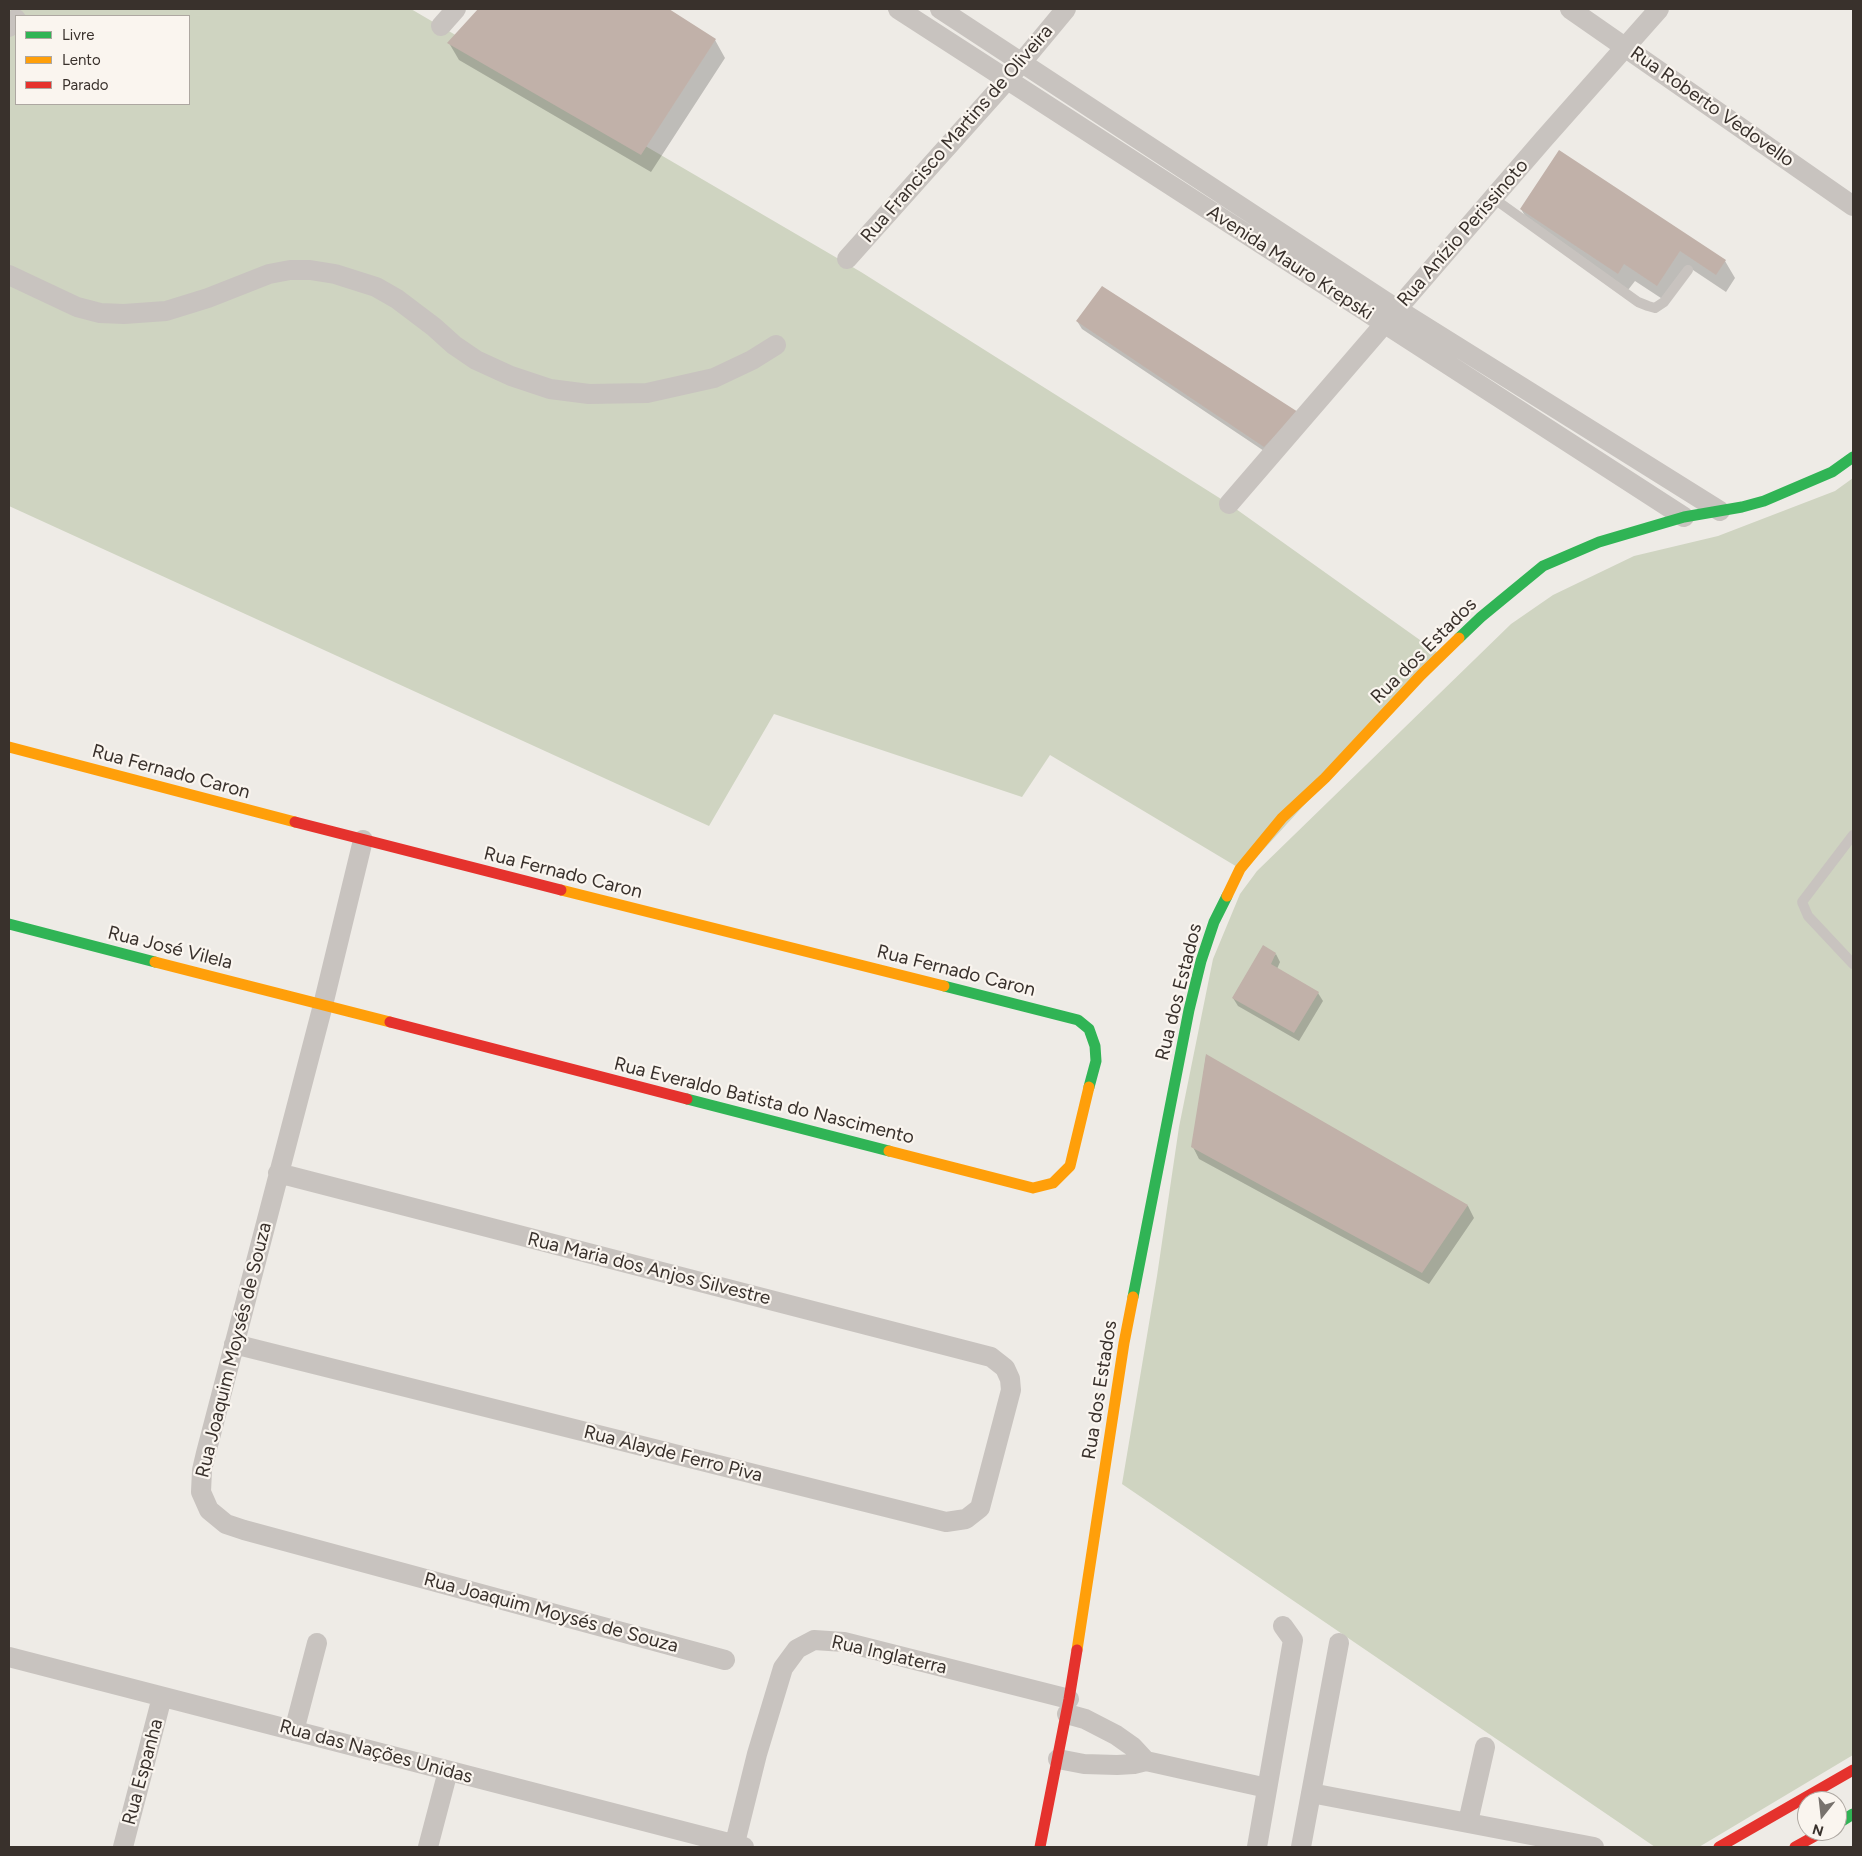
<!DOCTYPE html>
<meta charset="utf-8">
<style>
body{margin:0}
#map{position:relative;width:1862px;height:1856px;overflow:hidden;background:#eeebe6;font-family:Figtree,sans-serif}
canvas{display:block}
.frame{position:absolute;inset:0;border:10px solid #39312c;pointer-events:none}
.legend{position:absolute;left:15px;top:15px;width:175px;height:90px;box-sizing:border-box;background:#faf5ef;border:1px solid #ada7a1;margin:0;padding:6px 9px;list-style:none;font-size:15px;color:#39312c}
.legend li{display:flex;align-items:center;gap:10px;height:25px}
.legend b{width:25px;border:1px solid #ada7a1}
.north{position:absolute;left:1797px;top:1791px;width:50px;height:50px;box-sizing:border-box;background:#faf5ef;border:1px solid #ada7a1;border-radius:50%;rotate:196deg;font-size:14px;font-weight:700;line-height:20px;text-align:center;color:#39312c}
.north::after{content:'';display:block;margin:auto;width:18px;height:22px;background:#78726d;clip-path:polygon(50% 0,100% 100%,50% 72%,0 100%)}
</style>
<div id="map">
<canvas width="1862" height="1856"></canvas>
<div class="frame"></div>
<ul class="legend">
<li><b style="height:6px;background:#30b455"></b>Livre</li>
<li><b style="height:6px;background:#ff9f0a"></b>Lento</li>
<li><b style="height:6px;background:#e5322d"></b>Parado</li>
</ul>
<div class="north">N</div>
</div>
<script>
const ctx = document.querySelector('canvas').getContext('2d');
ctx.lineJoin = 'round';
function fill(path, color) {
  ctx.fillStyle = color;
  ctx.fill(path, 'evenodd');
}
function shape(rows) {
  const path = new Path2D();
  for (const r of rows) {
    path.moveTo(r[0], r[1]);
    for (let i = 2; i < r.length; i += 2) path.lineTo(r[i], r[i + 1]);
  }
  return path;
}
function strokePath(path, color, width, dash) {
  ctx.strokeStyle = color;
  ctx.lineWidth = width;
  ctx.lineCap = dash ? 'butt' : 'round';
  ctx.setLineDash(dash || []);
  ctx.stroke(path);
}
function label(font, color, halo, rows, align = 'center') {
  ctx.font = font + ' Figtree,sans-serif';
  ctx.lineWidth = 4.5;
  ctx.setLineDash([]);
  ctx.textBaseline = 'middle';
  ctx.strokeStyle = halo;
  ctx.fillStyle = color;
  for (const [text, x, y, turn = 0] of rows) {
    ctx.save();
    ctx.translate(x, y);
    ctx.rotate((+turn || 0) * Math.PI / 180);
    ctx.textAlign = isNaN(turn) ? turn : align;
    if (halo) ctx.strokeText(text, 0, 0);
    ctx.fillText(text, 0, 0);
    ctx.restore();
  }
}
const green = shape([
 [9,9,411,9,861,272,1229,504,1441,655,1244,871,1050,755,1022,797,774,714,709,826,9,506],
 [16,16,189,16,189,104,16,104],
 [1853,478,1853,1755,1699,1847,1655,1847,1122,1484,1157,1276,1179,1127,1213,959,1240,894,1257,871,1511,624,1553,595,1634,556,1718,536,1835,491]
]);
const shadow = shape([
 [479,9,666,9,715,40,725,58,651,172,459,60,449,43],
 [1521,209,1725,261,1735,278,1726,292,1690,268,1667,302,1635,281,1628,290,1531,226],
 [1077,321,1297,413,1270,455,1082,329],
 [1276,954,1280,962,1277,969,1318,993,1323,1001,1299,1041,1238,1006,1233,998],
 [1206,1056,1468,1206,1474,1218,1429,1284,1199,1159,1193,1147]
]);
const building = shape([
 [478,9,669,9,716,39,641,155,447,43],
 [1559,150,1726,260,1716,275,1680,251,1657,286,1624,264,1618,274,1520,209],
 [1102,286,1298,412,1264,447,1076,321],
 [1263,945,1276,953,1271,964,1319,992,1294,1033,1232,998],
 [1206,1054,1468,1205,1422,1273,1191,1147]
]);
const lane = shape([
 [1493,198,1638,302,1648,306,1655,308,1664,302,1688,270],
 [1853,835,1802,902,1808,916,1853,964]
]);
const street = shape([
 [898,9,1684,517],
 [940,9,1397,309,1720,511],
 [1570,9,1853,206],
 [441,26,456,9],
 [9,27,16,19],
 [847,259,1007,80,1066,9],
 [9,275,77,307,100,313,124,314,166,311,208,298,269,274,290,270,310,270,335,274,376,287,397,299,434,327,454,345,476,360,511,376,550,389,589,394,647,393,714,378,752,360,776,345],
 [1229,504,1543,140,1659,9],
 [363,840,323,1005,206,1453,202,1470,201,1492,209,1510,226,1524,244,1530,725,1660],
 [234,1344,946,1522,966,1519,980,1508,1011,1390,1010,1379,1005,1368,991,1357,278,1173],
 [9,1657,744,1847],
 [1067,1714,1085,1719,1116,1735,1133,1747,1146,1761],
 [294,1731,317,1643],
 [1058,1759,1084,1764,1117,1765,1134,1764,1146,1761,1267,1788],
 [1311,1793,1594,1847],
 [1468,1822,1485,1747],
 [123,1847,162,1697],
 [428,1847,448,1771],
 [734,1847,757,1754,783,1668,797,1649,814,1640,844,1642,1069,1699],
 [1257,1847,1293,1640,1283,1626],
 [1301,1847,1339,1643]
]);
const fast = shape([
 [1459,638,1481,617,1543,566,1599,542,1684,517,1742,507,1764,501,1832,472,1853,457],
 [9,924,155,962],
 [944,986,1078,1020,1089,1029,1095,1046,1096,1061,1089,1087],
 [687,1099,889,1151],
 [1133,1297,1189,1010,1201,961,1214,922,1227,896],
 [1837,1824,1853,1814]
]);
const slow = shape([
 [9,747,295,822],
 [561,890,944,986],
 [1227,896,1240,869,1282,818,1325,778,1421,675,1459,638],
 [155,962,390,1022],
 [889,1151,1033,1188,1053,1183,1070,1166,1089,1087],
 [1077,1650,1124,1343,1133,1297]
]);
const jam = shape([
 [295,822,561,890],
 [390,1022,687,1099],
 [1040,1847,1069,1699,1077,1650],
 [1719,1847,1853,1770],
 [1795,1847,1824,1831]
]);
const streetNames = [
 ["Rua Roberto Vedovello",1712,107,35],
 ["Rua Francisco Martins de Oliveira",957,134,-49],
 ["Rua Anízio Perissinoto",1463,233,-49],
 ["Avenida Mauro Krepski",1290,263,33],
 ["Rua dos Estados",1424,651,-45],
 ["Rua Fernado Caron",171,772,15],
 ["Rua Fernado Caron",563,873,14],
 ["Rua José Vilela",170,948,14],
 ["Rua Fernado Caron",956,971,14],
 ["Rua dos Estados",1179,992,-76],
 ["Rua Everaldo Batista do Nascimento",764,1101,14],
 ["Rua Maria dos Anjos Silvestre",649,1269,14],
 ["Rua Joaquim Moysés de Souza",234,1350,-76],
 ["Rua dos Estados",1100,1390,-81],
 ["Rua Alayde Ferro Piva",673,1454,14],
 ["Rua Joaquim Moysés de Souza",551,1613,15],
 ["Rua Inglaterra",889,1655,13],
 ["Rua das Nações Unidas",376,1752,15],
 ["Rua Espanha",143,1772,-75]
];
fill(green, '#cfd4c1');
fill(shadow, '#0003');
fill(building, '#c1b1a9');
strokePath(lane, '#c8c3bf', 10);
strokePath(street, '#c8c3bf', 20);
strokePath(fast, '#30b455', 11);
strokePath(slow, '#ff9f0a', 11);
strokePath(jam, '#e5322d', 11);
label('19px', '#39312c', '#faf5ef', streetNames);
</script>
